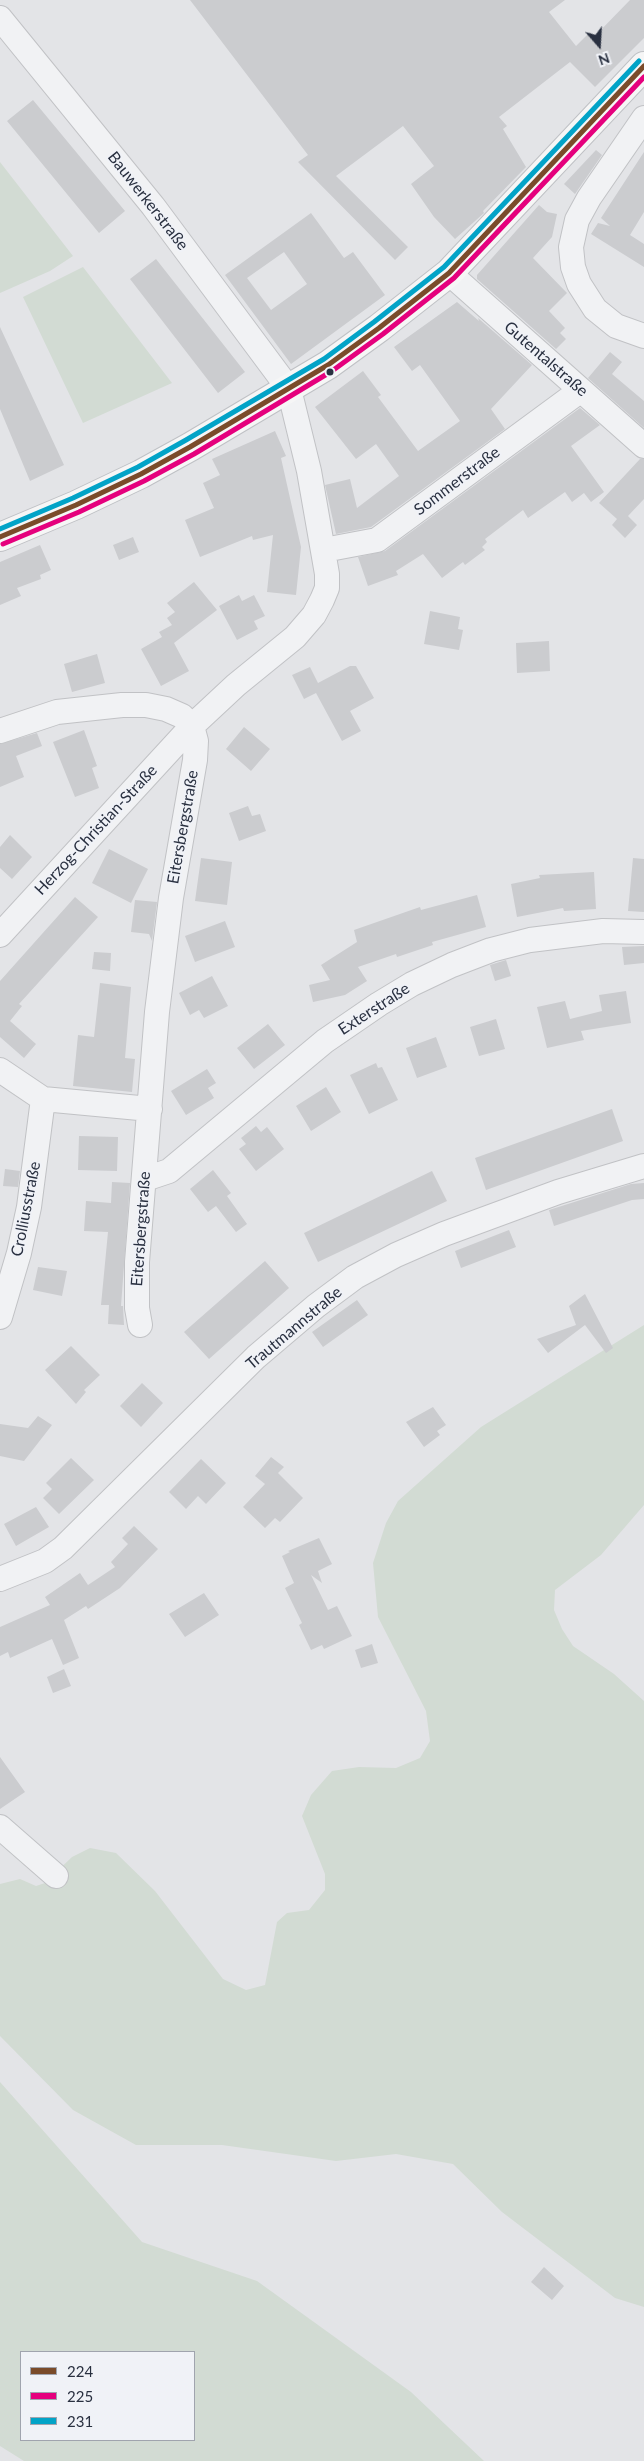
<!DOCTYPE html>
<meta charset="utf-8">
<style>
body{margin:0}
#map{position:relative;width:644px;height:2461px;overflow:hidden;background:#e3e4e7;font-family:Lato,sans-serif}
canvas{display:block}
.legend{position:absolute;left:20px;top:2351px;width:175px;height:90px;box-sizing:border-box;background:#f0f2f7;border:1px solid #a0a4ae;margin:0;padding:6px 9px;list-style:none;font-size:15px;color:#293040}
.legend li{display:flex;align-items:center;gap:10px;height:25px}
.legend b{width:25px;border:1px solid #a0a4ae}
.north{position:absolute;left:574px;top:20px;width:50px;height:50px;-webkit-text-stroke:4px #f0f2f7;paint-order:stroke;rotate:161deg;font-size:14px;font-weight:700;line-height:20px;text-align:center;color:#293040}
.north::after{content:'';display:block;margin:auto;width:18px;height:22px;background:#293040;clip-path:polygon(50% 0,100% 100%,50% 72%,0 100%)}
</style>
<div id="map">
<canvas width="644" height="2461"></canvas>
<ul class="legend">
<li><b style="height:6px;background:#7a4b2a"></b>224</li>
<li><b style="height:6px;background:#e5007d"></b>225</li>
<li><b style="height:6px;background:#02a3c7"></b>231</li>
</ul>
<div class="north">N</div>
</div>
<script>
const ctx = document.querySelector('canvas').getContext('2d');
ctx.lineJoin = 'round';
function fill(path, color) {
  ctx.fillStyle = color;
  ctx.fill(path, 'evenodd');
}
function shape(rows) {
  const path = new Path2D();
  for (const r of rows) {
    path.moveTo(r[0], r[1]);
    for (let i = 2; i < r.length; i += 2) path.lineTo(r[i], r[i + 1]);
  }
  return path;
}
function strokePath(path, color, width, dash) {
  ctx.strokeStyle = color;
  ctx.lineWidth = width;
  ctx.lineCap = dash ? 'butt' : 'round';
  ctx.setLineDash(dash || []);
  ctx.stroke(path);
}
function label(font, color, halo, rows, align = 'center') {
  ctx.font = font + ' Lato,sans-serif';
  ctx.lineWidth = 4;
  ctx.setLineDash([]);
  ctx.textBaseline = 'middle';
  ctx.strokeStyle = halo;
  ctx.fillStyle = color;
  for (const [text, x, y, turn = 0] of rows) {
    ctx.save();
    ctx.translate(x, y);
    ctx.rotate((+turn || 0) * Math.PI / 180);
    ctx.textAlign = isNaN(turn) ? turn : align;
    if (halo) ctx.strokeText(text, 0, 0);
    ctx.fillText(text, 0, 0);
    ctx.restore();
  }
}
const green = shape([
 [0,162,73,256,50,271,0,293],
 [83,267,172,383,83,423,23,297],
 [644,1325,644,1505,601,1555,555,1590,554,1610,562,1629,573,1646,614,1674,644,1701,644,2307,615,2298,502,2212,453,2164,396,2154,336,2161,222,2145,136,2145,73,2110,0,2036,0,1884,20,1879,36,1886,45,1883,72,1857,90,1848,116,1853,155,1891,223,1979,246,1990,265,1985,277,1922,287,1913,309,1910,325,1890,325,1874,302,1816,311,1795,332,1771,359,1767,396,1768,420,1758,430,1741,426,1711,378,1617,373,1563,386,1523,398,1501,481,1427],
 [0,2082,142,2242,257,2281,411,2392,484,2461,24,2461,0,2446],
 [21,2352,194,2352,194,2440,21,2440]
]);
const building = shape([
 [190,0,565,0,549,12,576,46,590,32,594,37,630,0,644,0,644,38,595,87,570,62,499,117,507,126,503,129,526,167,483,211,484,213,455,239,434,217,411,184,434,166,403,126,336,176,408,247,395,260,298,162,308,155],
 [33,100,125,211,99,233,7,121],
 [596,150,602,155,575,194,564,184],
 [644,152,644,212,630,235,644,244,644,267,591,234,598,223,610,226,601,218],
 [539,205,547,212,557,214,552,237,533,258,567,293,549,311,565,328,560,333,566,339,556,349,477,279,477,275],
 [311,213,344,258,353,252,385,295,291,364,225,275],
 [284,252,307,284,271,310,247,278],
 [156,259,245,372,218,393,130,279],
 [457,302,479,321,478,318,532,365,491,409,505,429,371,527,336,534,325,485,350,479,357,508,399,476,376,444,356,459,315,407,363,371,381,395,378,397,418,451,460,421,420,365,412,371,394,347],
 [0,327,64,465,30,481,0,409],
 [610,352,622,362,612,374,644,401,644,428,588,378],
 [580,408,600,425,571,446,604,492,591,502,584,493,572,502,565,492,528,518,523,510,485,539,487,542,482,547,485,550,465,565,463,562,442,578,423,554,396,571,398,575,368,586,358,557,385,551],
 [275,431,286,456,281,458,301,547,296,595,267,592,273,535,253,540,252,536,200,557,185,520,214,508,203,483,220,475,212,459],
 [640,459,644,459,644,499,628,516,637,525,625,538,612,525,617,519,599,503],
 [133,537,139,552,119,560,113,545],
 [40,545,51,570,40,575,41,579,17,588,21,596,0,605,0,562],
 [194,582,217,610,174,643,189,671,161,686,141,649,162,637,159,632,172,625,167,618,175,612,167,603],
 [239,595,242,601,254,595,265,616,254,621,258,629,237,640,219,606],
 [430,611,460,617,458,629,463,630,459,650,424,644],
 [549,641,550,671,517,673,516,643],
 [97,654,105,683,72,692,64,664],
 [350,666,356,666,374,698,350,711,361,731,342,741,316,693,304,699,292,675,310,667,318,683],
 [244,727,270,749,251,771,226,749],
 [84,730,97,766,92,768,99,788,75,797,53,742],
 [37,733,42,746,16,756,24,777,0,787,0,744],
 [248,806,252,816,260,814,266,831,239,841,229,813],
 [10,835,32,857,12,879,0,868,0,847],
 [109,849,148,869,131,903,92,883],
 [201,858,232,862,227,905,195,901],
 [633,858,644,859,644,912,628,911],
 [594,872,596,909,564,911,563,908,517,917,511,884,540,878,539,875],
 [477,895,486,927,432,942,433,945,397,957,396,954,358,967,367,981,345,995,313,1002,309,985,330,980,321,965,357,942,354,930,420,907,421,910],
 [75,897,98,917,19,1004,22,1006,10,1021,36,1044,24,1058,0,1037,0,981],
 [135,900,157,902,152,941,149,934,131,932],
 [225,921,235,947,195,962,185,936],
 [644,946,644,963,624,965,622,947],
 [94,952,111,953,110,971,92,969],
 [506,960,511,976,495,981,490,965],
 [212,976,228,1006,204,1018,199,1010,190,1015,179,993],
 [100,983,131,987,125,1058,135,1059,132,1092,73,1086,78,1035,94,1037],
 [626,991,631,1023,581,1031,584,1040,547,1048,537,1007,565,1001,570,1019,602,1011,599,995],
 [496,1019,505,1049,479,1056,470,1027],
 [268,1024,285,1045,254,1069,237,1048],
 [436,1037,447,1067,417,1078,406,1048],
 [376,1063,378,1068,382,1067,398,1100,369,1114,350,1075],
 [207,1069,216,1083,208,1088,214,1098,186,1115,171,1091],
 [326,1087,341,1112,311,1131,296,1106],
 [612,1109,623,1141,486,1190,475,1158],
 [256,1126,261,1132,267,1127,284,1149,256,1171,239,1149,246,1144,241,1138],
 [79,1136,118,1137,117,1171,78,1170],
 [5,1169,20,1171,18,1187,3,1186],
 [213,1170,231,1193,227,1196,247,1224,236,1232,216,1206,208,1212,190,1189],
 [432,1171,447,1201,318,1262,304,1233],
 [112,1182,130,1183,121,1306,123,1306,124,1325,108,1324,109,1305,101,1305,108,1232,84,1231,86,1201,111,1203],
 [644,1183,644,1199,632,1200,554,1226,549,1210,631,1184],
 [509,1230,516,1247,461,1268,455,1251],
 [265,1261,289,1288,209,1359,184,1332],
 [38,1267,67,1271,62,1296,33,1290],
 [585,1294,613,1348,606,1353,585,1325,548,1353,537,1339,576,1325,569,1306],
 [357,1300,368,1315,323,1347,312,1332],
 [71,1346,100,1375,84,1390,86,1392,76,1404,45,1370],
 [142,1383,163,1403,141,1427,120,1406],
 [433,1407,446,1425,437,1431,440,1435,424,1447,406,1422],
 [38,1416,52,1425,24,1461,0,1456,0,1424,28,1428],
 [271,1457,284,1467,278,1473,303,1498,280,1522,275,1518,265,1528,243,1507,265,1484,255,1476],
 [71,1458,94,1480,59,1514,43,1498,52,1489,46,1483],
 [201,1459,226,1483,206,1504,198,1496,186,1509,169,1492],
 [36,1507,49,1527,16,1546,4,1524],
 [134,1526,158,1549,120,1588,88,1609,86,1606,64,1620,79,1658,63,1665,52,1639,10,1658,8,1652,0,1656,0,1627,50,1605,45,1597,80,1573,88,1585,115,1567,111,1562,128,1544,122,1538],
 [319,1538,332,1564,318,1571,322,1583,311,1575,328,1610,337,1606,352,1636,324,1649,322,1645,311,1650,299,1625,302,1623,285,1588,294,1583,282,1556,290,1552,288,1551],
 [204,1593,219,1615,185,1637,169,1614],
 [372,1644,378,1663,361,1668,355,1650],
 [64,1669,71,1686,53,1693,47,1677],
 [0,1757,25,1792,0,1809],
 [544,2267,564,2286,552,2300,531,2282]
]);
const minor = shape([
 [0,18,153,206,289,389,309,471,327,574,327,588,322,600,314,615,295,637,236,685,192,726,0,935],
 [644,118,589,198,577,220,571,247,573,267,579,284,595,309,616,326,644,336],
 [449,273,644,446],
 [324,550,377,540,581,390],
 [0,731,57,712,122,705,146,705,166,709,182,716,192,726],
 [0,1070,43,1099,150,1109],
 [145,1179,169,1171,325,1041,379,1004,412,984,452,965,491,950,530,940,603,931,644,932],
 [0,1317,19,1253,29,1207,43,1099],
 [140,1325,137,1308,137,1262,157,1012,171,898,195,760,196,741,192,726],
 [0,1579,45,1561,63,1548,256,1357,316,1306,355,1277,396,1255,444,1234,558,1192,644,1166],
 [0,1827,56,1876]
]);
const major = shape([
 [0,537,76,505,141,474,190,447,328,365,379,328,449,273,644,66]
]);
const bus1 = shape([
 [0,537,76,505,141,474,190,447,328,365,379,328,449,273,644,66]
]);
const bus2 = shape([
 [3,544,79,512,144,481,194,454,332,371,383,334,454,278,644,77]
]);
const bus3 = shape([
 [0,529,73,498,138,467,186,440,324,359,374,322,444,267,639,61]
]);
const markers = [
 [330,372,4.5,"#293040"]
];
const streetNames = [
 ["Bauwerkerstraße",148,201,52],
 ["Gutentalstraße",546,359,41],
 ["Sommerstraße",457,481,-37],
 ["Eitersbergstraße",183,827,-80],
 ["Herzog-Christian-Straße",96,830,-47],
 ["Exterstraße",374,1009,-33],
 ["Crolliusstraße",26,1209,-79],
 ["Eitersbergstraße",141,1229,-86],
 ["Trautmannstraße",294,1328,-40]
];
fill(green, '#d2dbd3');
fill(building, '#cbcccf');
strokePath(minor, '#c1c2c5', 26);
strokePath(major, '#bfc1c5', 30);
strokePath(minor, '#f1f2f4', 24);
strokePath(major, '#f6f6f6', 28);
strokePath(bus1, '#7a4b2a', 5);
strokePath(bus2, '#e5007d', 5);
strokePath(bus3, '#02a3c7', 5);
for (const [x, y, r, color] of markers) {
  const dot = new Path2D();
  dot.arc(x, y, r, 0, 2 * Math.PI);
  ctx.fillStyle = color;
  ctx.fill(dot);
  strokePath(dot, '#f0f2f7', 2);
}
label('16px', '#293040', '#f0f2f7', streetNames);
</script>
